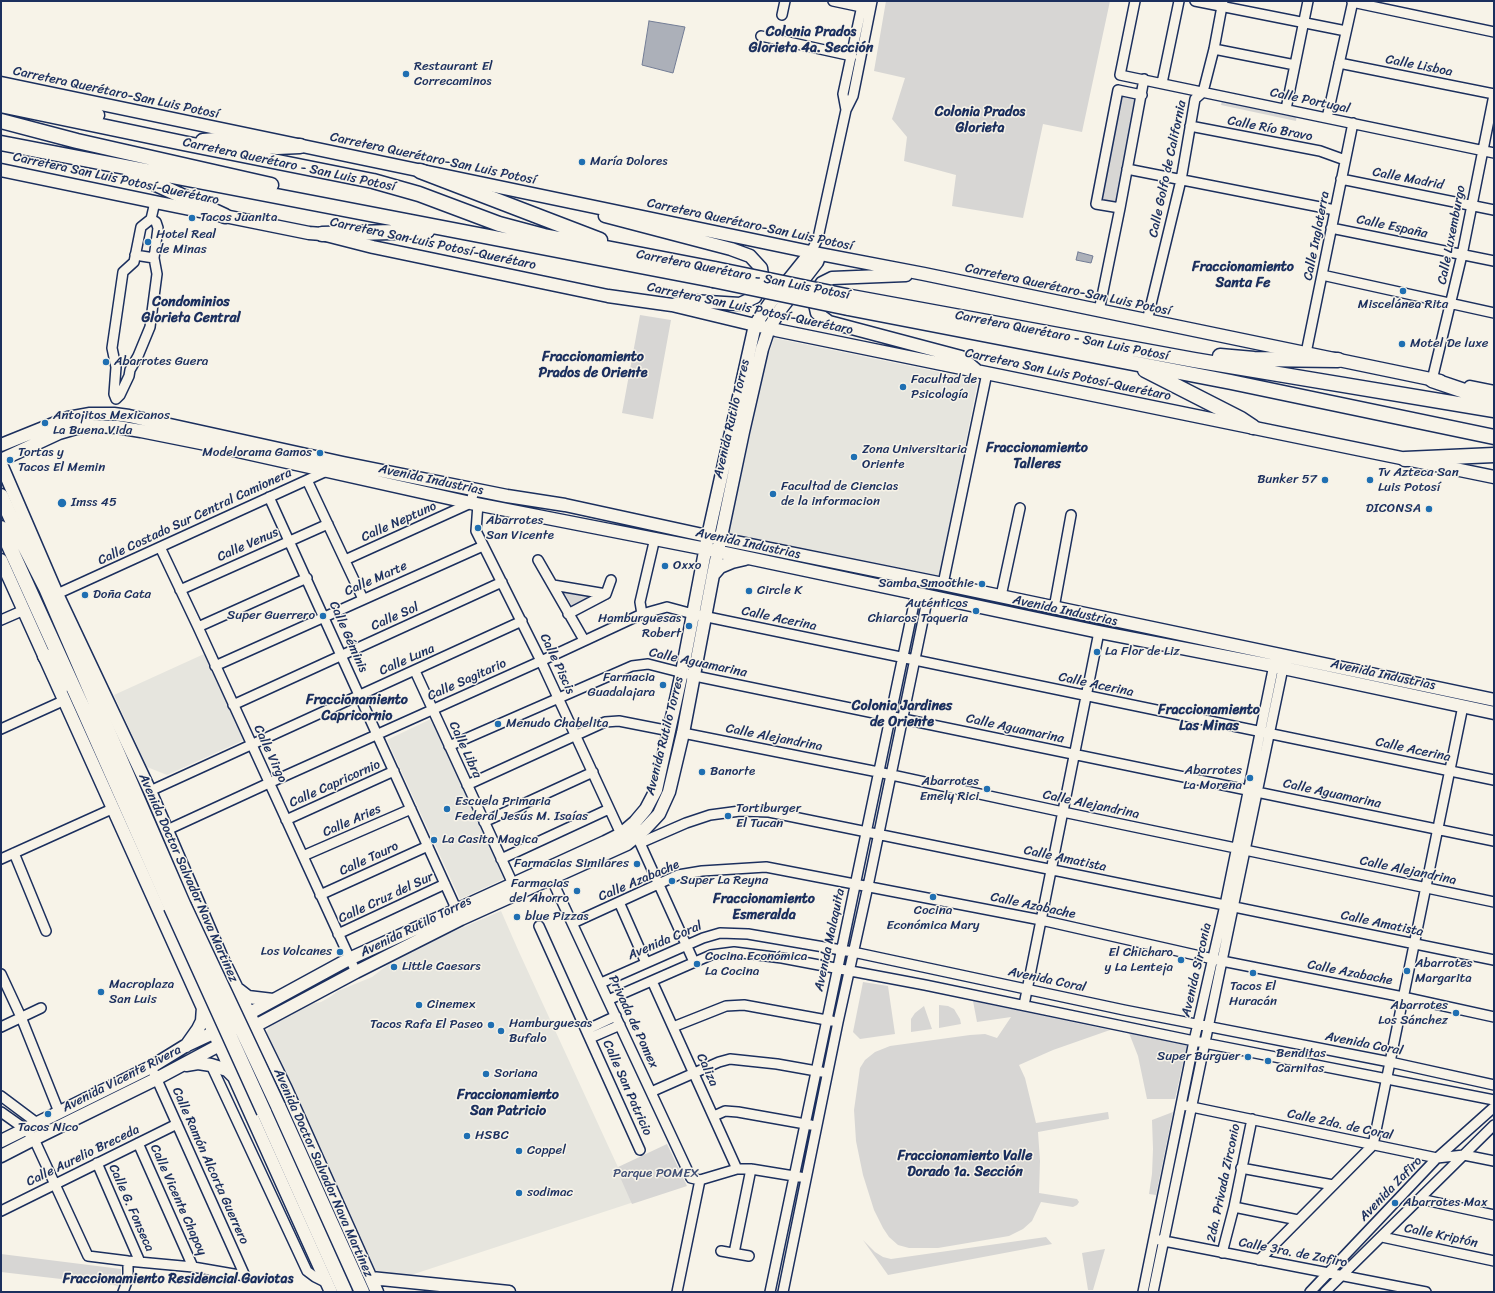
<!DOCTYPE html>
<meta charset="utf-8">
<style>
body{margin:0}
#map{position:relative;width:1495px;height:1293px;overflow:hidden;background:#f7f3e8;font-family:Sriracha,sans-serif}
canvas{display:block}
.frame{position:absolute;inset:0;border:2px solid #1b2f5e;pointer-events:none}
</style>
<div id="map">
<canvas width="1495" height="1293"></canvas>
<div class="frame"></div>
</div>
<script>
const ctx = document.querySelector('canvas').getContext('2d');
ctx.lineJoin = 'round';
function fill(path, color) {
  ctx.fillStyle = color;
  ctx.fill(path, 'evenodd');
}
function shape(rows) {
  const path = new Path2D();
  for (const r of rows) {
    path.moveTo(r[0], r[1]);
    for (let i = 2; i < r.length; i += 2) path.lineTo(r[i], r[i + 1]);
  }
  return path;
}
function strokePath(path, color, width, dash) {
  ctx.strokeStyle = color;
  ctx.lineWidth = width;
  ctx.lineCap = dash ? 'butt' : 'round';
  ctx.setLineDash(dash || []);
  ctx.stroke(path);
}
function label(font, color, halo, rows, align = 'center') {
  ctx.font = font + ' Sriracha,sans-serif';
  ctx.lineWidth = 3;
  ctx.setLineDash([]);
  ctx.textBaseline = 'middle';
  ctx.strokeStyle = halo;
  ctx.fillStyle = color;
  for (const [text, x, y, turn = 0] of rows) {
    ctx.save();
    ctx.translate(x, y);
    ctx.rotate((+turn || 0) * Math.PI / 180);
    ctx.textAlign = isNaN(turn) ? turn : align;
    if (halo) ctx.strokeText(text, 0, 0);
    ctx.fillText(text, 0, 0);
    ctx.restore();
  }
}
const built = shape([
 [774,338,978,380,939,578,729,533,764,368],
 [204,654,244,740,167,775,147,767,114,695],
 [435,717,506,878,460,899,387,740],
 [501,911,519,952,634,1202,411,1275,375,1273,342,1205,314,1137,267,1037,267,1031,270,1026,277,1021,305,1005,321,1002,330,997,338,991,372,977,398,957,415,948]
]);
const green = shape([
 [886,1,1110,1,1082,132,1043,124,1023,218,952,206,956,175,904,161,907,137,892,119,905,78,874,71],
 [1121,95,1138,98,1117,204,1100,201],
 [1223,97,1297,114,1296,121,1221,105],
 [640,315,671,320,653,419,622,413],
 [563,591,593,595,572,606],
 [863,982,888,986,895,1034,860,1039,853,1032],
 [973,1001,1110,1030,1053,1050,1019,1065,1025,1078,1036,1123,1108,1112,1109,1119,1038,1132,1040,1161,1039,1193,1077,1199,1079,1202,1077,1205,1073,1207,1041,1202,1032,1221,1023,1229,1009,1236,938,1248,909,1248,898,1245,889,1237,883,1228,874,1210,863,1175,856,1141,854,1110,860,1068,865,1060,875,1052,890,1046,970,1035,985,1034,997,1038,1011,1017,977,1022],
 [939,1005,948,1006,954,1009,960,1019,961,1024,939,1028],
 [924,1006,932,1029,911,1032,911,1019,915,1013],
 [1129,1033,1187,1045,1175,1099,1147,1099,1138,1056],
 [1173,1112,1156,1195,1149,1194,1152,1174,1153,1149,1152,1120],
 [667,1144,687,1186,632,1204,616,1168],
 [1046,1237,1052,1244,888,1275,863,1240,875,1252,883,1257,891,1259],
 [1105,1249,1093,1290,1088,1290,1082,1253],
 [1,1254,121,1269,121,1286,1,1272]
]);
const water = shape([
 [649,21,685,27,673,73,642,65,649,21],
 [1078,252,1093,256,1091,263,1076,260,1078,252]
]);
const minor = shape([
 [833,1,866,8],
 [1135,1,1120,75,1494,153],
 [1195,1,1346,31],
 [1352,2,1494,32],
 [782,15,785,1],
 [761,36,852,56],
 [1214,49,1295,65],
 [1339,63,1494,94],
 [1162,83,1179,1],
 [1286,109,1308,1],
 [846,110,843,94,863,1],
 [1327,118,1353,1],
 [1190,126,1320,151,1345,160],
 [1127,169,1335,210],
 [1341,179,1494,210],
 [1120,208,1096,204,1118,90,1142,95],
 [151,219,156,222,158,228,154,258,157,274,150,327,138,356,130,370,129,376,120,395,116,399,114,394,116,367,112,348,123,272,134,262,141,227,151,219,155,202],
 [1331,228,1494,261],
 [811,252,818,238,846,110,853,96,872,1],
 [135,255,154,258],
 [1322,275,1494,313],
 [1099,311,1120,208,1144,79],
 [1147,321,1181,180,1195,99,1203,92,1214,49,1223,1],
 [1306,353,1353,123],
 [1432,380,1462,255,1494,95],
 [307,480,363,599],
 [269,497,459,915],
 [478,504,476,531,541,661,621,834],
 [160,547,198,627,356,972],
 [345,560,471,503,474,489],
 [538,560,584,640],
 [943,584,987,373],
 [553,585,606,594,568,614],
 [180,590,328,524],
 [57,594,329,470],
 [606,594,611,580],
 [1001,596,1020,508],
 [1054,608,1071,515],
 [642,614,640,602,655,538],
 [1,620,24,610],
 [198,627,307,578],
 [215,666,483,546],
 [415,671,513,884],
 [233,705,502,582],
 [1,729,65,700],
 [683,733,878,772,1063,812,1494,902],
 [449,746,632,666,648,664,695,676,1494,841],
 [467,785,605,722,619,721,670,731],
 [150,791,522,621],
 [286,820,394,771],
 [484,822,593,772],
 [167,830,269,783,541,661,642,614,667,607,693,614,1494,780],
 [640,843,686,823,710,815,740,811,769,812,1494,960],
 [640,843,694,962],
 [14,853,46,931],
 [303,856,411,809],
 [1,859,114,808],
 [501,859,609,809],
 [551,878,691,1178,700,1180,737,1169,751,1169,800,1177],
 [320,895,428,846],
 [619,902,646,963],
 [573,923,678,875,702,871,766,867,1041,920,1222,961,1403,997,1494,1017],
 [539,926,640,1150],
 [338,934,445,884],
 [1,974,21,1017,59,1112],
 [652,981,737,1169],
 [601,983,703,938,720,933,748,934,853,952,1124,1010,1390,1062,1494,1085],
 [608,1000,711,955,734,952,782,958,925,985,1194,1041,1494,1100],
 [1024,1005,1099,632],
 [1,1027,41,1008],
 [673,1027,726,1006,744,1005,832,1021],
 [586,1030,616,1016],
 [590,1038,620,1025],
 [211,1065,307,1271,315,1277,327,1283],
 [154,1073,245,1276],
 [651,1092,719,1062,730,1059,777,1064,822,1072],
 [1,1096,37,1123,45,1133],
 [1187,1106,1437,1158,1464,1155,1494,1161],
 [1,1112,25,1129,34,1139,88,1256,128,1261,193,1267,245,1276],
 [714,1116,725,1111,738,1112,811,1125],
 [138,1143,193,1267],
 [97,1163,140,1262],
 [1241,1168,1333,1185],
 [1420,1199,1494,1215],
 [1234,1207,1298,1220],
 [1,1211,177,1124],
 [1382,1237,1494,1261],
 [1159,1240,1426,1292],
 [721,1251,749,1256],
 [734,1253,751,1169],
 [1222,1253,1234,1207,1252,1119],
 [1259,1260,1373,1145,1463,706],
 [123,1292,128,1279,128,1261],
 [677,1292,700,1180],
 [770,1292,916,594],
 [783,1292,838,1022,868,886,928,596],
 [1143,1292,1194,1041,1225,905,1275,660],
 [1153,1292,1284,663],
 [1310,1292,1437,1158,1494,1107],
 [1325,1292,1494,1125]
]);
const major = shape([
 [1,83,820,254,924,274,1440,381],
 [1,170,155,202,309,233,322,234,373,247,608,296,672,305,776,330,1494,477],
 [605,216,731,249,750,256,761,268,763,283,755,297,740,304,692,301,676,304],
 [906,275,832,278,822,283,816,292,815,304,817,313,829,322,961,357,976,370],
 [1470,387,1494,392],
 [1,445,68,418,90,414,114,414,129,416,343,463,507,496,565,505,721,539,943,584,1494,700],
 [1,460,59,433,76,428,92,426,117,427,141,431,211,445,471,503,706,549,1099,632,1274,666,1494,713],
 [1,464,57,594,150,791,221,956,286,1089,377,1292],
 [1,560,331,1292],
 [713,575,720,567,732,562,745,559],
 [239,990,248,997,273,1000],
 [186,1046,198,1029,202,1021,203,1007],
 [186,1065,198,1063,211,1065,227,1070,234,1077],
 [1,1141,151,1067,185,1046,215,1032,349,959,605,842,621,834,635,822,646,809,656,790,682,672,708,536,755,325,770,303,811,252],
 [1,1156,34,1139,156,1079,356,972,461,919,627,844,645,829,659,814,669,792,683,733,713,575,743,432,762,349,769,328,780,310,817,262,820,254],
 [371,1278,509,1292]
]);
const highway = shape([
 [1,95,97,115],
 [1,105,183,143,373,181,419,194,499,224,544,236,715,269],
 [1,121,77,141,271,185],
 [203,141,216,140,277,147,300,146],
 [1,143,713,280],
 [420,171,600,240],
 [130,172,225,216],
 [322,234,427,231],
 [851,297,1194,360,1494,410],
 [848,308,1231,382,1494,437],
 [1220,356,1254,359,1338,360],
 [1145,370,1241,419,1253,427],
 [1432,380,1494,401],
 [1405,459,1494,455],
 [1,496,16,529,46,588,183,904],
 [1,528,85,713,171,907],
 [45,656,65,684],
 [278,1106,362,1292],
 [264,1112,345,1292]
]);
const highwayBridge = shape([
 [715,269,851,297],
 [713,280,848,308],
 [183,904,278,1106],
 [171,907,264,1112]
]);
const markers = [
 [406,74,4,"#1f6fb2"],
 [582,162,4,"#1f6fb2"],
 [192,218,4,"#1f6fb2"],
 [148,242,4,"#1f6fb2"],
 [1403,291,4,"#1f6fb2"],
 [1402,344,4,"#1f6fb2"],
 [106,362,4,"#1f6fb2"],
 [903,387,4,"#1f6fb2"],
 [45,423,4,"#1f6fb2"],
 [320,453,4,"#1f6fb2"],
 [854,457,4,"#1f6fb2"],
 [10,460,4,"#1f6fb2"],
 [1325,480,4,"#1f6fb2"],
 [1370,480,4,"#1f6fb2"],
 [773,494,4,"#1f6fb2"],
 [62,503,5,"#1f6fb2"],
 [1429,509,4,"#1f6fb2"],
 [478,528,4,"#1f6fb2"],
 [665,566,4,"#1f6fb2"],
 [982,584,4,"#1f6fb2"],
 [749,591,4,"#1f6fb2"],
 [85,595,4,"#1f6fb2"],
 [976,611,4,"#1f6fb2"],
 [323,616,4,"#1f6fb2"],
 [689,626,4,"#1f6fb2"],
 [1097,652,4,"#1f6fb2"],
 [663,685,4,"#1f6fb2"],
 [498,724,4,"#1f6fb2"],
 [702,772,4,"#1f6fb2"],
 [1250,778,4,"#1f6fb2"],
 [987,789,4,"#1f6fb2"],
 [447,809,4,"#1f6fb2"],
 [728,816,4,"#1f6fb2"],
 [434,840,4,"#1f6fb2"],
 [637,864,4,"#1f6fb2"],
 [672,881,4,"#1f6fb2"],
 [577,891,4,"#1f6fb2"],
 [933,897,4,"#1f6fb2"],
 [517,917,4,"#1f6fb2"],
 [340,952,4,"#1f6fb2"],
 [1181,960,4,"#1f6fb2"],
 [697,964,4,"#1f6fb2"],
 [394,967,4,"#1f6fb2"],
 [1407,971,4,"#1f6fb2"],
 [1253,973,4,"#1f6fb2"],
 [101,992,4,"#1f6fb2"],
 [419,1005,4,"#1f6fb2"],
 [1456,1013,4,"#1f6fb2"],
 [491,1025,4,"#1f6fb2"],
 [501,1031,4,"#1f6fb2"],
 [1248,1057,4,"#1f6fb2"],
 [1268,1061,4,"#1f6fb2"],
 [486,1074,4,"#1f6fb2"],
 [48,1114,4,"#1f6fb2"],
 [467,1136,4,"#1f6fb2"],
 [519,1151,4,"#1f6fb2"],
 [519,1193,4,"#1f6fb2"],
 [1395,1203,4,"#1f6fb2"]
];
const streetNames = [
 ["Calle Lisboa",1419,66,11],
 ["Carretera Querétaro-San Luis Potosí",116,93,12],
 ["Calle Portugal",1310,101,12],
 ["Calle Río Bravo",1270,129,11],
 ["Carretera Querétaro-San Luis Potosí",433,159,12],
 ["Carretera Querétaro - San Luis Potosí",289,165,12],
 ["Calle Golfo de California",1168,169,-78],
 ["Carretera San Luis Potosí-Querétaro",116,179,12],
 ["Calle Madrid",1408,179,11],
 ["Carretera Querétaro-San Luis Potosí",750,225,12],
 ["Calle España",1392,227,12],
 ["Calle Luxemburgo",1452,235,-79],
 ["Calle Inglaterra",1317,236,-79],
 ["Carretera San Luis Potosí-Querétaro",433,244,12],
 ["Carretera Querétaro - San Luis Potosí",743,275,11],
 ["Carretera Querétaro-San Luis Potosí",1068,290,12],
 ["Carretera San Luis Potosí-Querétaro",750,309,12],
 ["Carretera Querétaro - San Luis Potosí",1062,336,11],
 ["Carretera San Luis Potosí-Querétaro",1068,375,12],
 ["Avenida Rutilo Torres",732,419,-77],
 ["Avenida Industrias",431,480,12],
 ["Calle Costado Sur Central Camionera",195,517,-25],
 ["Calle Neptuno",399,522,-24],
 ["Avenida Industrias",748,544,12],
 ["Calle Venus",248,545,-24],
 ["Calle Marte",376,579,-24],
 ["Avenida Industrias",1065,611,12],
 ["Calle Sol",395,617,-24],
 ["Calle Acerina",779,619,12],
 ["Calle Géminis",348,637,66],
 ["Calle Luna",407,660,-24],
 ["Calle Aguamarina",698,663,12],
 ["Calle Piscis",557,664,65],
 ["Avenida Industrias",1383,675,12],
 ["Calle Sagitario",467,680,-24],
 ["Calle Acerina",1096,685,12],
 ["Calle Aguamarina",1015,729,12],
 ["Avenida Rutilo Torres",665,736,-76],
 ["Calle Alejandrina",774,738,11],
 ["Calle Libra",465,750,65],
 ["Calle Acerina",1413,750,12],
 ["Calle Virgo",270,754,65],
 ["Calle Capricornio",335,784,-24],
 ["Calle Aguamarina",1332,794,12],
 ["Calle Alejandrina",1091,805,12],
 ["Calle Aries",352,821,-24],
 ["Calle Tauro",369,859,-25],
 ["Calle Amatista",1065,859,12],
 ["Calle Alejandrina",1408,871,12],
 ["Avenida Doctor Salvador Nava Martínez",188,878,66],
 ["Calle Azabache",639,881,-23],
 ["Calle Cruz del Sur",386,898,-25],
 ["Calle Azabache",1033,906,12],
 ["Calle Amatista",1382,924,12],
 ["Avenida Rutilo Torres",416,927,-26],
 ["Avenida Malaquita",830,940,-78],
 ["Avenida Coral",665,941,-23],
 ["Avenida Sirconia",1197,970,-77],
 ["Calle Azabache",1350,973,11],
 ["Avenida Coral",1047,980,12],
 ["Privada de Pomex",633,1022,65],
 ["Avenida Coral",1364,1044,11],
 ["Caliza",707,1070,65],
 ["Avenida Vicente Rivera",122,1079,-27],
 ["Calle San Patricio",627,1088,66],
 ["Calle 2da. de Coral",1340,1125,12],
 ["Calle Aurelio Breceda",83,1156,-26],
 ["Calle Ramón Alcorta Guerrero",210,1166,66],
 ["Avenida Doctor Salvador Nava Martínez",323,1173,66],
 ["2da. Privada Zirconio",1224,1183,-78],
 ["Avenida Zafiro",1391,1189,-46],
 ["Calle Vicente Chapoy",178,1200,66],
 ["Calle G. Fonseca",131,1208,66],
 ["Calle Kriptón",1441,1236,12],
 ["Calle 3ra. de Zafiro",1293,1253,11]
];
const poiNames = [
 ["Restaurant El",414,67],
 ["Correcaminos",414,82],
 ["María Dolores",590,162],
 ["Tacos Juanita",200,218],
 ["Hotel Real",156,235],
 ["de Minas",156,250],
 ["Miscelánea Rita",1403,305,"center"],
 ["Motel De luxe",1410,344],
 ["Abarrotes Guera",114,362],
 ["Facultad de",911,380],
 ["Psicología",911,395],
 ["Antojitos Mexicanos",53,416],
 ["La Buena Vida",53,431],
 ["Zona Universitaria",862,450],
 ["Oriente",862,465],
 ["Tortas y",18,453],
 ["Tacos El Memin",18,468],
 ["Modelorama Gamos",312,453,"right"],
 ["Tv Azteca San",1378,473],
 ["Luis Potosí",1378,488],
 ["Bunker 57",1317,480,"right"],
 ["Facultad de Ciencias",781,487],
 ["de la informacion",781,502],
 ["Imss 45",71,503],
 ["DICONSA",1421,509,"right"],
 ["Abarrotes",486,521],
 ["San Vicente",486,536],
 ["Oxxo",673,566],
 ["Samba Smoothie",974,584,"right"],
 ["Circle K",757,591],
 ["Doña Cata",93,595],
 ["Auténticos",968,604,"right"],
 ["Chiarcos Taqueria",968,619,"right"],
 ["Super Guerrero",315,616,"right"],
 ["Hamburguesas",681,619,"right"],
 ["Robert",681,634,"right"],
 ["La Flor de Liz",1105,652],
 ["Farmacia",655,678,"right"],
 ["Guadalajara",655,693,"right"],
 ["Menudo Chabelita",506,724],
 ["Abarrotes",1242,771,"right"],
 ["La Morena",1242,786,"right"],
 ["Banorte",710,772],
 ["Abarrotes",979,782,"right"],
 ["Emely Rici",979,797,"right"],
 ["Escuela Primaria",455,802],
 ["Federal Jesús M. Isaías",455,817],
 ["Tortiburger",736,809],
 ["El Tucan",736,824],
 ["La Casita Magica",442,840],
 ["Farmacias Similares",629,864,"right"],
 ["Super La Reyna",680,881],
 ["Farmacias",569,884,"right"],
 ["del Ahorro",569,899,"right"],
 ["Cocina",933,911,"center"],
 ["Económica Mary",933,926,"center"],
 ["blue Pizzas",525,917],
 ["Los Volcanes",332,952,"right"],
 ["El Chicharo",1173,953,"right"],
 ["y La Lenteja",1173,968,"right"],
 ["Cocina Económica",705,957],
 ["La Cocina",705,972],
 ["Abarrotes",1415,964],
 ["Margarita",1415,979],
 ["Little Caesars",402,967],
 ["Macroplaza",109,985],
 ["San Luis",109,1000],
 ["Tacos El",1253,987,"center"],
 ["Huracán",1253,1002,"center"],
 ["Cinemex",427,1005],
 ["Abarrotes",1448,1006,"right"],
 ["Los Sánchez",1448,1021,"right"],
 ["Hamburguesas",509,1024],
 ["Bufalo",509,1039],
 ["Tacos Rafa El Paseo",483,1025,"right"],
 ["Benditas",1276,1054],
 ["Carnitas",1276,1069],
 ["Super Burguer",1240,1057,"right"],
 ["Soriana",494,1074],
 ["Tacos Nico",48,1128,"center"],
 ["HSBC",475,1136],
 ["Coppel",527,1151],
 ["sodimac",527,1193],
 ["Abarrotes Max",1403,1203]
];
const parkNames = [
 ["Parque POMEX",656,1174]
];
const neighbourhoodNames = [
 ["Colonia Prados",811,32],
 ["Glorieta 4a. Sección",811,48],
 ["Colonia Prados",980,112],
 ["Glorieta",980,128],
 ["Fraccionamiento",1243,267],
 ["Santa Fe",1243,283],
 ["Condominios",191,302],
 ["Glorieta Central",191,318],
 ["Fraccionamiento",593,357],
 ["Prados de Oriente",593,373],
 ["Fraccionamiento",1037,448],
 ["Talleres",1037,464],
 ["Fraccionamiento",357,700],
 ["Capricornio",357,716],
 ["Colonia Jardines",902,706],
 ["de Oriente",902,722],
 ["Fraccionamiento",1209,710],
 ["Las Minas",1209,726],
 ["Fraccionamiento",764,899],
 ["Esmeralda",764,915],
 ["Fraccionamiento",508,1095],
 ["San Patricio",508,1111],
 ["Fraccionamiento Valle",965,1156],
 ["Dorado 1a. Sección",965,1172],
 ["Fraccionamiento Residencial Gaviotas",178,1279]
];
fill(built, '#e6e5de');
fill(green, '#d7d6d4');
fill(water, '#acb0b9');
strokePath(water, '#727c95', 1);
strokePath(minor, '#1b2f5e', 12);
strokePath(major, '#1b2f5e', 15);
strokePath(highway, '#1b2f5e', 17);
strokePath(minor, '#f7f3e8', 9);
strokePath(major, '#f7f3e8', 12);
strokePath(highway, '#f7f3e8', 14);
strokePath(highwayBridge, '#1b2f5e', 17, []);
strokePath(highwayBridge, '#f7f3e8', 14);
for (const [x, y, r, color] of markers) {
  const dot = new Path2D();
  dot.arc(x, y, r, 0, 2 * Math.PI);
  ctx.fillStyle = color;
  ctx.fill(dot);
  strokePath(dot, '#f7f3e8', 1.5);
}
label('13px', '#1b2f5e', '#f7f3e8', streetNames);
label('13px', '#1b2f5e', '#f7f3e8', poiNames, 'left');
label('13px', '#415076', '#f7f3e8', parkNames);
label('bold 14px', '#1b2f5e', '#f7f3e8', neighbourhoodNames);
</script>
